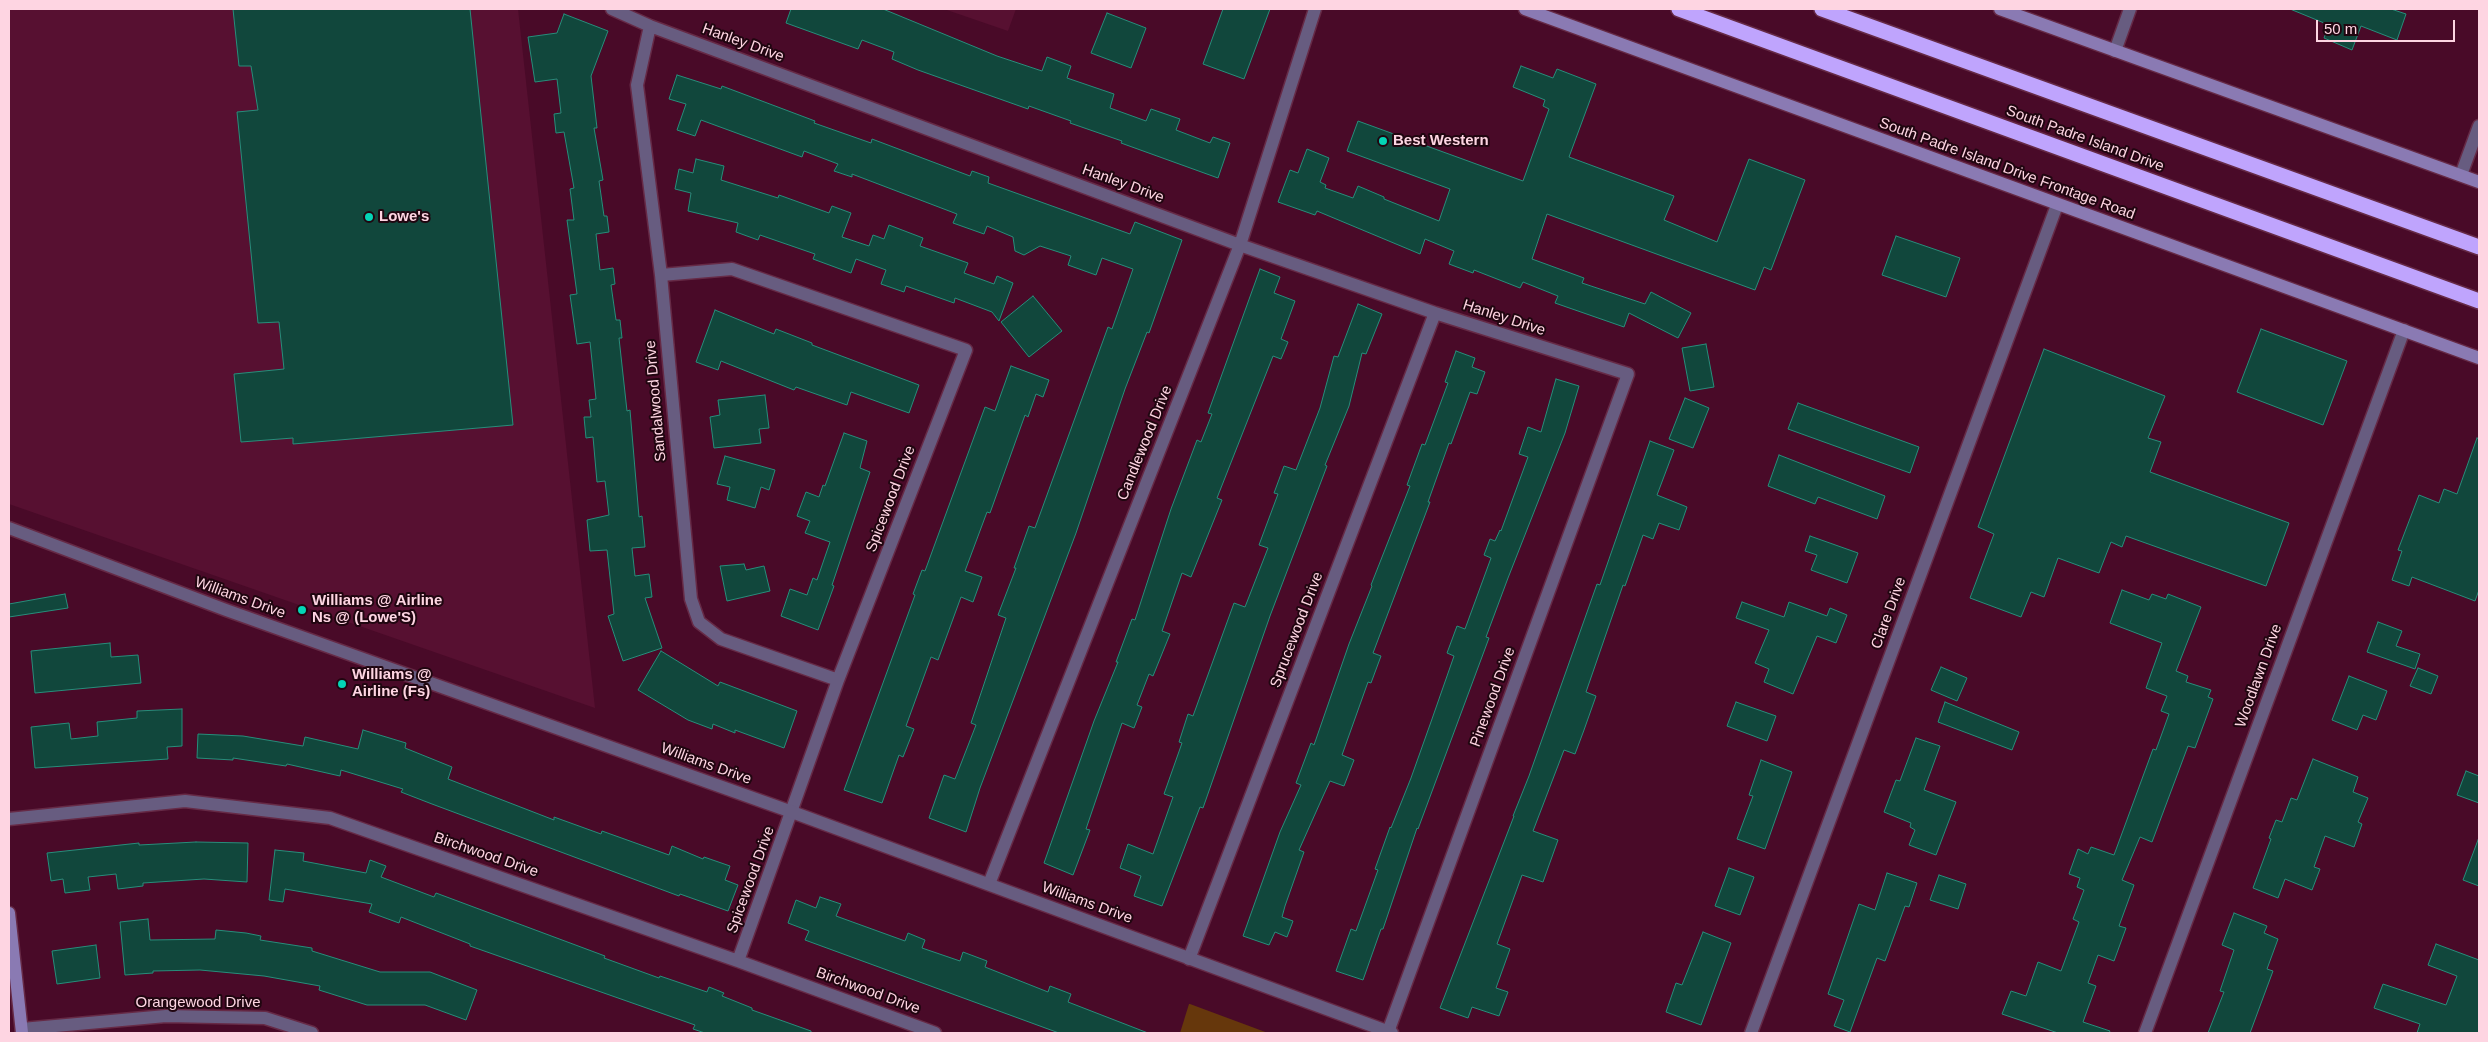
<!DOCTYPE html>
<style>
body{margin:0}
#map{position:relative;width:2488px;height:1042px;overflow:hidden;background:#490a28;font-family:Arial,sans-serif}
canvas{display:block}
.frame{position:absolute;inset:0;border:10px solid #fed5e2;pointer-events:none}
.scale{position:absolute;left:2316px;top:20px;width:139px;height:22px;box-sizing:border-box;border:2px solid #fed5e2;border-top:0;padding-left:6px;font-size:15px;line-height:18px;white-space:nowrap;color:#fed5e2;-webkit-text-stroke:4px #200610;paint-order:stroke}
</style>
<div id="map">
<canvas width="2488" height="1042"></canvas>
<div class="frame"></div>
<div class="scale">50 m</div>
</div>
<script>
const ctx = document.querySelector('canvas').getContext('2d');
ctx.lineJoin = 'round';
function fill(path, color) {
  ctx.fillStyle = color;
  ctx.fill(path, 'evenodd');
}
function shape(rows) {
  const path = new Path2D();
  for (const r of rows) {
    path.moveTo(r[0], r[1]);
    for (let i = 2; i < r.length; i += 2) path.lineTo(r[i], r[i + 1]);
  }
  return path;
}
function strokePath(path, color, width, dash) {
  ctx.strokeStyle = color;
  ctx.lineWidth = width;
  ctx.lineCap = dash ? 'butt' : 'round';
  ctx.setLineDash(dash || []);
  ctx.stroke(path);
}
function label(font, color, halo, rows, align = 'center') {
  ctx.font = font + ' Arial,sans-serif';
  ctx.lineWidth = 4;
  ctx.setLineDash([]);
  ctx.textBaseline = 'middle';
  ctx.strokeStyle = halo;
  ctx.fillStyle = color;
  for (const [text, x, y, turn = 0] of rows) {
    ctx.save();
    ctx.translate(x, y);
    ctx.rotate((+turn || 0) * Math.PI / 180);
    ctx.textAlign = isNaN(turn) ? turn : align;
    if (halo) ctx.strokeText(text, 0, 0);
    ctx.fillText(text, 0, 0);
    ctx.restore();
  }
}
const built = shape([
 [9,9,518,9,595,708,9,504],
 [944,9,1016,9,1008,31]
]);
const green = shape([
 [1189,1004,1190,1004,1268,1033,1180,1033]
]);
const building = shape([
 [233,9,470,9,513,425,293,444,293,438,241,442,234,374,284,369,279,322,258,323,237,112,258,110,251,66,239,66,233,9],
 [791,9,883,9,997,56,1042,71,1047,57,1071,66,1067,78,1114,94,1110,108,1146,121,1151,109,1180,119,1176,130,1210,143,1213,137,1230,143,1218,178,1121,143,1122,141,1070,123,1071,121,1029,106,1028,109,918,70,892,59,894,52,862,40,858,49,786,23,791,9],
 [1223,9,1270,9,1244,79,1203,64,1223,9],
 [2290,9,2391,9,2406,14,2397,40,2361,26,2352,50,2324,38,2329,25,2290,9],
 [1107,13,1146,28,1131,68,1091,53,1107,13],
 [564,14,608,31,591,76,597,128,594,128,603,180,599,181,604,216,607,216,609,232,596,234,600,270,613,268,615,284,611,285,616,320,620,320,622,338,619,338,627,411,630,410,639,517,642,516,645,547,632,548,635,576,649,574,652,597,645,598,662,648,623,661,608,616,614,614,607,550,590,551,587,520,609,515,605,481,597,482,593,437,586,438,584,417,591,417,589,400,596,399,590,342,577,344,570,295,577,294,567,220,574,220,570,189,574,188,564,132,556,133,554,114,561,113,557,79,535,82,528,37,557,33,564,14],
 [1521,66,1553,78,1557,69,1596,84,1569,157,1674,196,1664,220,1717,242,1749,159,1805,180,1771,270,1764,267,1755,290,1547,214,1532,259,1584,278,1582,283,1645,304,1651,292,1691,313,1678,338,1629,313,1624,327,1555,303,1558,296,1523,282,1520,288,1474,270,1473,273,1449,264,1454,251,1425,239,1420,254,1317,211,1315,215,1278,202,1290,170,1298,173,1307,149,1329,158,1320,182,1326,185,1325,188,1353,198,1358,186,1384,197,1384,199,1439,221,1450,189,1347,151,1358,121,1523,181,1549,109,1543,106,1545,100,1513,87,1521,66],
 [677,75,721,89,722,86,815,121,814,123,871,143,872,139,970,176,972,171,989,177,988,183,1130,234,1135,222,1182,240,1149,333,1147,332,1125,389,1076,533,980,788,966,832,929,818,944,775,955,779,976,725,971,723,1006,618,998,615,1016,568,1014,568,1029,526,1035,528,1100,349,1108,327,1112,329,1133,269,1102,258,1096,275,1068,265,1071,256,1040,246,1024,255,1015,251,1013,237,987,226,984,234,953,223,957,214,852,174,852,177,834,171,838,164,804,151,802,157,701,120,695,136,677,130,686,104,669,99,677,75],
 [696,159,724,166,721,180,778,198,779,195,829,213,832,206,851,213,842,237,869,246,873,235,884,239,889,225,923,238,920,246,968,263,964,273,994,284,997,276,1013,283,999,321,992,312,955,298,954,303,906,286,904,292,881,284,886,270,856,259,851,273,813,259,815,254,760,235,758,240,736,232,738,223,688,211,691,193,675,189,679,169,693,173,696,159],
 [1896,236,1960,258,1946,297,1882,275,1896,236],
 [1260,269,1280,277,1274,293,1295,301,1281,339,1288,342,1281,359,1273,356,1217,498,1222,500,1191,577,1182,573,1162,631,1170,634,1153,676,1149,674,1137,705,1142,707,1134,728,1122,723,1086,829,1090,830,1073,875,1044,863,1094,721,1118,662,1116,662,1132,619,1135,620,1171,509,1197,440,1201,442,1212,414,1208,413,1260,269],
 [1033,296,1062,331,1029,357,1001,322,1033,296],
 [1358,304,1382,314,1366,354,1362,353,1349,406,1325,465,1327,466,1270,616,1203,808,1200,807,1162,906,1134,896,1141,876,1120,868,1128,844,1153,854,1173,797,1164,794,1182,743,1179,742,1188,714,1193,716,1234,603,1245,607,1268,548,1259,545,1278,494,1274,493,1284,466,1296,470,1320,408,1334,356,1338,357,1358,304],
 [715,310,774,334,776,329,812,343,812,345,919,385,909,413,851,392,847,405,796,387,794,390,721,361,718,370,696,362,715,310],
 [2261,329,2347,361,2323,425,2237,392,2261,329],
 [1706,344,1714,387,1690,391,1682,348,1706,344],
 [2044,349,2165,396,2148,438,2161,442,2150,472,2289,523,2266,586,2126,536,2122,547,2111,542,2099,573,2058,558,2044,597,2031,592,2021,617,1970,598,1994,534,1978,527,2044,349],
 [1456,351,1475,358,1472,367,1485,372,1477,394,1470,392,1451,444,1449,443,1428,502,1430,502,1373,653,1381,656,1371,683,1368,682,1342,755,1354,760,1344,786,1330,781,1324,794,1299,850,1304,852,1285,906,1282,917,1293,921,1287,937,1275,932,1269,945,1243,936,1280,832,1301,785,1296,783,1311,743,1314,745,1349,644,1372,586,1371,585,1410,486,1407,485,1422,444,1425,445,1448,383,1445,382,1456,351],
 [1011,366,1049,380,1043,397,1036,394,1028,417,1025,415,990,513,987,512,965,571,982,577,973,602,961,597,938,660,931,657,906,726,914,729,903,757,899,755,882,803,844,790,915,595,913,594,922,570,925,571,985,407,995,411,1011,366],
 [1556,379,1579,386,1565,433,1508,578,1486,637,1489,638,1418,829,1417,828,1383,929,1381,929,1363,980,1336,971,1351,929,1356,931,1378,870,1375,869,1390,827,1391,828,1411,778,1432,719,1454,656,1447,653,1457,626,1465,629,1491,558,1484,555,1490,539,1495,541,1500,530,1501,531,1528,457,1519,454,1528,427,1541,432,1556,379],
 [765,395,769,428,759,429,761,443,714,448,710,417,720,415,718,400,765,395],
 [1685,398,1709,408,1693,448,1669,439,1685,398],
 [1798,403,1919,447,1910,473,1788,429,1798,403],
 [844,433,867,441,860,468,870,472,832,585,834,586,818,630,781,616,790,589,807,595,813,578,817,580,830,542,805,533,810,521,797,516,806,492,819,497,823,485,825,486,844,433],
 [2477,438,2479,439,2479,590,2475,601,2412,577,2409,586,2392,580,2402,551,2398,550,2419,495,2439,503,2444,489,2457,494,2477,438],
 [1650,441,1674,450,1657,495,1687,507,1679,530,1659,523,1653,539,1643,535,1625,586,1623,585,1586,692,1596,696,1584,730,1575,754,1564,750,1533,831,1558,840,1543,882,1522,875,1497,944,1510,949,1496,988,1508,992,1499,1016,1472,1007,1468,1018,1440,1008,1514,816,1513,816,1529,776,1597,584,1600,585,1650,441],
 [1779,455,1885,496,1877,519,1818,497,1815,504,1768,486,1779,455],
 [725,456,775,470,769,490,761,487,755,508,727,500,730,487,717,484,725,456],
 [1810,536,1858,553,1847,583,1811,570,1817,555,1805,551,1810,536],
 [744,564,746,570,764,566,770,591,727,601,720,566,744,564],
 [2122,590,2149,600,2152,594,2166,599,2168,594,2201,607,2176,671,2188,676,2186,682,2211,690,2208,697,2213,699,2195,748,2188,746,2152,842,2140,837,2122,880,2134,885,2119,926,2126,928,2114,961,2098,955,2088,983,2096,986,2083,1022,2110,1031,2109,1033,2058,1033,2002,1014,2011,991,2026,996,2038,962,2061,971,2079,922,2073,919,2084,890,2077,887,2080,878,2069,874,2078,849,2088,854,2091,847,2114,855,2153,749,2156,750,2169,714,2161,711,2167,696,2146,688,2162,643,2110,623,2122,590],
 [65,594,68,608,9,617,9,604,65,594],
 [1742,602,1784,617,1789,602,1827,616,1830,608,1847,615,1836,643,1817,636,1793,694,1764,682,1769,669,1755,663,1769,630,1736,618,1742,602],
 [2378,622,2402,631,2396,646,2420,654,2415,669,2367,652,2378,622],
 [110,643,111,657,138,655,141,683,35,693,31,651,110,643],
 [661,651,718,686,720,682,797,711,784,748,735,730,735,733,713,724,712,729,688,720,638,690,661,651],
 [1941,667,1967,678,1957,701,1931,690,1941,667],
 [2418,668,2438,676,2431,694,2410,686,2418,668],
 [2349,676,2387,691,2376,720,2363,715,2357,730,2332,720,2349,676],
 [1736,702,1776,716,1767,741,1727,726,1736,702],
 [1945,702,2019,732,2012,750,1938,722,1945,702],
 [182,709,182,746,167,747,168,759,35,768,31,727,69,723,71,739,98,736,97,722,137,718,137,711,182,709],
 [363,730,406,743,405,748,452,767,448,779,554,820,554,817,601,834,602,831,669,855,672,846,703,859,704,857,730,866,725,880,738,885,728,911,680,894,679,896,432,804,401,792,403,789,341,770,340,776,287,764,286,766,233,758,233,760,197,758,198,734,243,736,303,746,305,737,358,749,363,730],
 [1916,738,1940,746,1924,790,1956,802,1936,855,1909,845,1915,830,1910,827,1911,823,1884,812,1896,780,1900,781,1916,738],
 [2313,759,2358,777,2353,792,2368,798,2358,822,2362,824,2354,847,2325,836,2314,867,2320,869,2312,890,2285,879,2278,898,2253,888,2271,839,2269,838,2276,820,2282,822,2291,798,2297,800,2313,759],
 [1761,760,1792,772,1765,849,1737,839,1753,796,1749,795,1761,760],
 [2466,771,2479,776,2479,803,2457,795,2466,771],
 [2478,840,2479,841,2479,886,2463,880,2478,840],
 [196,842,248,843,247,882,204,879,143,883,143,886,118,889,116,874,88,877,90,890,65,893,63,879,51,881,47,853,139,843,139,845,196,842],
 [275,850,304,853,303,861,366,873,370,860,386,866,381,877,434,897,436,893,605,956,604,958,659,978,660,976,707,992,709,987,724,993,722,996,752,1008,752,1010,811,1031,811,1033,705,1033,693,1029,695,1025,470,946,470,944,401,917,399,923,369,912,372,904,285,889,283,902,269,900,275,850],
 [1729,868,1754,877,1740,915,1715,906,1729,868],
 [1887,873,1917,883,1909,907,1905,906,1885,961,1877,958,1850,1032,1834,1026,1844,1000,1828,994,1859,904,1875,910,1887,873],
 [1939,875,1966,884,1958,909,1930,900,1939,875],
 [820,897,841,904,836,916,905,941,908,933,925,940,922,948,960,961,963,952,987,961,985,967,1048,992,1050,986,1071,994,1068,1002,1148,1033,1059,1033,805,940,809,931,788,923,796,900,816,908,820,897],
 [2234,913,2267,926,2264,933,2278,939,2267,969,2273,971,2250,1033,2208,1033,2224,992,2220,991,2234,950,2222,945,2234,913],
 [148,919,150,940,215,939,216,930,246,933,261,936,260,940,312,948,312,951,380,972,430,972,477,990,466,1020,425,1005,367,1005,319,990,320,986,264,976,200,970,153,971,153,973,125,975,120,922,148,919],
 [1703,932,1731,943,1701,1025,1666,1012,1676,983,1682,985,1703,932],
 [2436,944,2479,960,2479,1033,2417,1033,2420,1024,2374,1008,2383,984,2446,1005,2457,976,2428,965,2436,944],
 [96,945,100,978,57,984,52,951,96,945]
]);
const minor = shape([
 [612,9,650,26,1240,245,1435,313,1628,374,1388,1032],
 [650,26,637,85,661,275,691,599,699,622,721,639,838,680],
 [2115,51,2130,9],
 [2461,175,2479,126],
 [661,275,732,269,966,350,838,680,738,961],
 [9,819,185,801,330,818,738,961,935,1033],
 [989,884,1240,245,1315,9],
 [1189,959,1435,313],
 [22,1029,166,1016,265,1018,312,1033],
 [1751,1033,2057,205],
 [2145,1033,2404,330]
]);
const tertiary = shape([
 [9,528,226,610,792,812,1392,1033]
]);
const secondary = shape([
 [1525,9,2479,358],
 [2000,9,2479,182],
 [9,913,22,1033]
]);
const motorway = shape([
 [1679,9,2479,301],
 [1822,9,2479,247]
]);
const markers = [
 [1383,141,5,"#04d5b6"],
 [369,217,5,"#04d5b6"],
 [302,610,5,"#04d5b6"],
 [342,684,5,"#04d5b6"]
];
const streetNames = [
 ["Hanley Drive",743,43,20],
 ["South Padre Island Drive",2085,139,20],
 ["South Padre Island Drive Frontage Road",2007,169,20],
 ["Hanley Drive",1123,184,20],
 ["Hanley Drive",1504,318,18],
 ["Sandalwood Drive",656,401,-95],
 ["Candlewood Drive",1145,443,-68],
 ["Spicewood Drive",891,499,-69],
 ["Williams Drive",240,598,20],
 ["Clare Drive",1889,613,-70],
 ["Sprucewood Drive",1297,630,-69],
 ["Woodlawn Drive",2259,676,-70],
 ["Pinewood Drive",1493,697,-70],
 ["Williams Drive",706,764,20],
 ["Birchwood Drive",486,855,19],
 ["Spicewood Drive",751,880,-70],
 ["Williams Drive",1087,903,20],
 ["Birchwood Drive",868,991,20],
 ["Orangewood Drive",198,1003]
];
const poiNames = [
 ["Best Western",1393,141],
 ["Lowe's",379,217],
 ["Williams @ Airline",312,601],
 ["Ns @ (Lowe'S)",312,618],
 ["Williams @",352,675],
 ["Airline (Fs)",352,692]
];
fill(built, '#571031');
fill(green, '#66370c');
fill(building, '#11473c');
strokePath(building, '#278e7b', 1);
strokePath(minor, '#662a46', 15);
strokePath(tertiary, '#662a46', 15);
strokePath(secondary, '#662a46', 15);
strokePath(motorway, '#662a46', 18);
strokePath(minor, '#675c80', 12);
strokePath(tertiary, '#675c80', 12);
strokePath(secondary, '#8a7ab3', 12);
strokePath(motorway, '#bfa4fd', 15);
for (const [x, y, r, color] of markers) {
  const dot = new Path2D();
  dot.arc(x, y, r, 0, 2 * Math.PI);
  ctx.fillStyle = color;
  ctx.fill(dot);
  strokePath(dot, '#200610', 2);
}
label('15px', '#fed5e2', '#200610', streetNames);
label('bold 15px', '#fed5e2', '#200610', poiNames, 'left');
</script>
